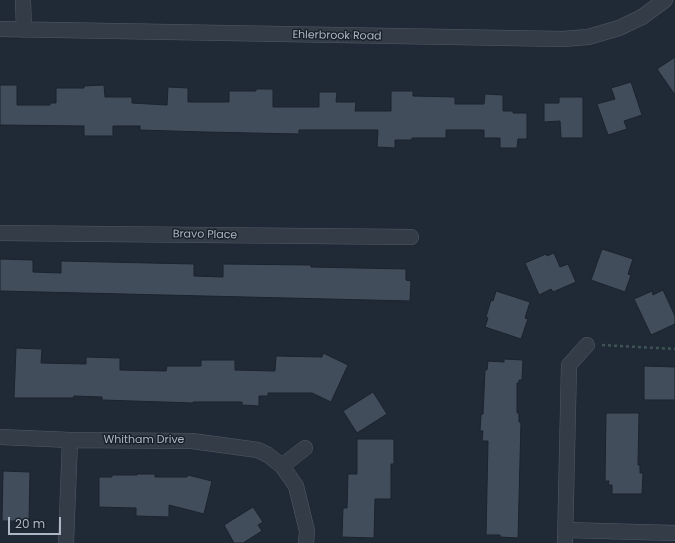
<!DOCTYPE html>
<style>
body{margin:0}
#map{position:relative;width:675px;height:543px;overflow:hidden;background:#202a36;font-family:Poppins,sans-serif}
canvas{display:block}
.scale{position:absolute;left:8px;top:517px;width:53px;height:18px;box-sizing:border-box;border:2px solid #adb7c4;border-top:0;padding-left:5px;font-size:12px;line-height:14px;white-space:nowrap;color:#adb7c4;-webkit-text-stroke:3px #19212b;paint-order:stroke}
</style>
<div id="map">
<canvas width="675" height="543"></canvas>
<div class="scale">20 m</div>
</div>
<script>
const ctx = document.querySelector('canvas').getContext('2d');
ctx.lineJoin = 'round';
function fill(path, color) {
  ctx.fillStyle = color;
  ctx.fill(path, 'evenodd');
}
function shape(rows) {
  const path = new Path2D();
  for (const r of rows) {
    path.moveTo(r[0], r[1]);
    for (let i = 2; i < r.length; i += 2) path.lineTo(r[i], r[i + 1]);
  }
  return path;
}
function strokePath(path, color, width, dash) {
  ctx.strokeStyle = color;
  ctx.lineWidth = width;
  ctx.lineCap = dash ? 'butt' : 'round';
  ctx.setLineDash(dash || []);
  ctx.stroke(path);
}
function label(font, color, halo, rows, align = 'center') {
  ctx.font = font + ' Poppins,sans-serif';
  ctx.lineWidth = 3;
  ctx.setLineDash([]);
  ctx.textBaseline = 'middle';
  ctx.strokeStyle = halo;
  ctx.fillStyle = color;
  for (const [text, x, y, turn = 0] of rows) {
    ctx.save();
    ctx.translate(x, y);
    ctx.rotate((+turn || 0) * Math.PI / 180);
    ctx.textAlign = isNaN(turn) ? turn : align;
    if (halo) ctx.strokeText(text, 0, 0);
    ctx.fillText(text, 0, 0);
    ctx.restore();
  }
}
const building = shape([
 [675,57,675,95,657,69,675,57],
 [631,82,642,115,624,121,627,129,608,135,597,104,615,99,611,88,631,82],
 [0,85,17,85,17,105,50,105,50,103,56,103,56,88,84,88,84,86,104,85,105,97,132,97,132,103,167,105,168,87,188,88,188,102,229,102,229,91,256,91,256,89,273,89,273,107,319,107,319,92,337,92,336,102,356,102,355,111,391,111,391,91,413,91,413,96,455,97,455,104,484,104,485,94,503,95,503,111,513,111,513,113,527,113,527,139,518,139,517,148,500,148,500,138,484,138,484,130,446,130,446,138,412,138,412,140,395,140,395,148,377,147,378,130,299,130,299,134,205,132,140,130,140,126,113,126,113,136,84,136,84,126,0,125,0,85],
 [559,97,583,97,583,138,561,138,560,121,544,122,544,103,559,103,559,97],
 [602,249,633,259,628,274,631,275,625,292,591,280,602,249],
 [554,253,560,267,568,264,576,282,553,292,551,289,539,295,525,263,546,254,547,256,554,253],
 [0,259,33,260,33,272,61,273,61,261,194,264,194,276,223,277,223,264,311,265,311,267,406,269,406,280,411,281,410,301,0,291,0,259],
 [663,290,675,316,675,324,651,335,634,299,652,291,653,295,663,290],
 [496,291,530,302,525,318,528,319,521,339,485,327,488,318,486,317,491,300,493,301,496,291],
 [16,348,42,349,41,363,86,364,86,357,120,358,120,370,166,371,167,366,201,366,201,360,235,360,235,370,275,371,276,356,322,357,323,353,348,365,331,402,312,393,268,393,268,396,259,396,259,406,242,405,242,402,193,402,193,403,102,400,102,397,74,396,73,398,14,398,16,348],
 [504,359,523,360,522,380,519,380,519,383,517,383,517,413,519,413,519,422,521,422,518,538,500,537,500,535,486,535,488,441,482,441,483,431,480,431,481,414,483,414,485,370,487,370,488,361,504,362,504,359],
 [644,366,675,367,675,400,644,400,644,366],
 [373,392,387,414,357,433,343,411,373,392],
 [606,413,639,413,638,465,640,465,640,473,643,473,642,494,612,494,612,485,608,485,609,481,605,481,606,413],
 [357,439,394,439,394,464,391,464,391,499,375,499,374,538,342,537,343,508,347,508,348,474,357,474,357,439],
 [3,471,30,472,29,521,2,521,3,471],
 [137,474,155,474,155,477,187,477,188,475,212,481,204,514,169,505,169,517,136,516,136,508,99,507,99,477,112,477,112,475,137,475,137,474],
 [253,507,263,522,258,525,262,531,243,543,234,543,224,525,253,507]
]);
const path = shape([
 [602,345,675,349]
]);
const street = shape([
 [23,0,24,30],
 [0,29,563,39,588,37,619,28,642,17,665,0],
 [0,233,411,237],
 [0,437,70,440,192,441,258,450,268,455,282,466,296,486,307,531,306,543],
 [282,466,305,448],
 [566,530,675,533],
 [66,543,70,440],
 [565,543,569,365,587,345]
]);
const streetNames = [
 ["Ehlerbrook Road",337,36,1],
 ["Bravo Place",205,235,1],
 ["Whitham Drive",144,440]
];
fill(building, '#414d5b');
strokePath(building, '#1b232d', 1);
strokePath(street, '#515a65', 16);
strokePath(path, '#3f5355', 2.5, [3, 3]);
strokePath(street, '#333c47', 15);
label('11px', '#adb7c4', '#19212b', streetNames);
</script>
